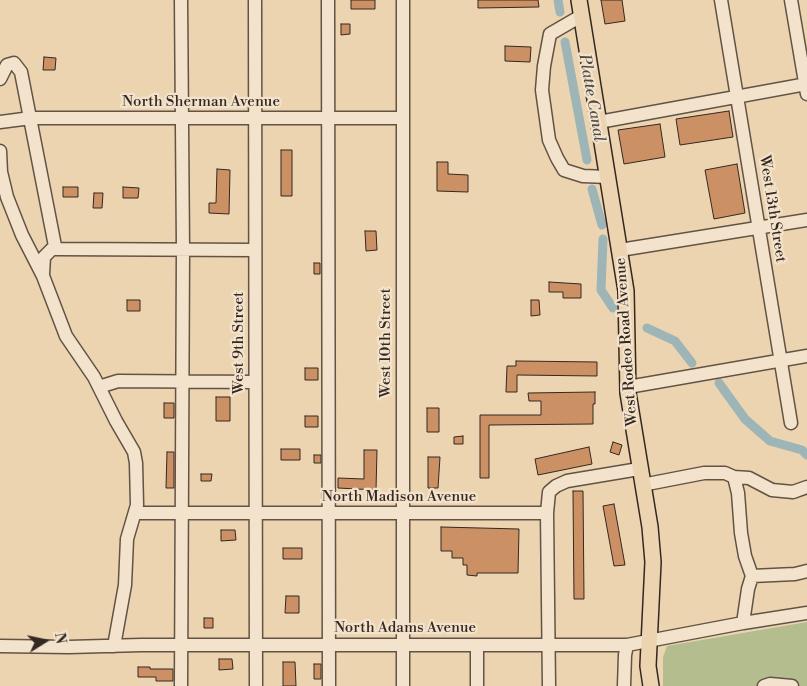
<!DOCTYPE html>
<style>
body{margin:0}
#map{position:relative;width:807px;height:686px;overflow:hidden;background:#ecd4b0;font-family:"Libre Bodoni",serif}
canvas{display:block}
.north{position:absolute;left:20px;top:616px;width:50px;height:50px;-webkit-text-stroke:4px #f3e3cc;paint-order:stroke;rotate:80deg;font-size:14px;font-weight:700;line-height:20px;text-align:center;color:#342821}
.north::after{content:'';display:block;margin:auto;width:18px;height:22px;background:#342821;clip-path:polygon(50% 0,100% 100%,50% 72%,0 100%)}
</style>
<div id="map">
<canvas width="807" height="686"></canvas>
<div class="north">N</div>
</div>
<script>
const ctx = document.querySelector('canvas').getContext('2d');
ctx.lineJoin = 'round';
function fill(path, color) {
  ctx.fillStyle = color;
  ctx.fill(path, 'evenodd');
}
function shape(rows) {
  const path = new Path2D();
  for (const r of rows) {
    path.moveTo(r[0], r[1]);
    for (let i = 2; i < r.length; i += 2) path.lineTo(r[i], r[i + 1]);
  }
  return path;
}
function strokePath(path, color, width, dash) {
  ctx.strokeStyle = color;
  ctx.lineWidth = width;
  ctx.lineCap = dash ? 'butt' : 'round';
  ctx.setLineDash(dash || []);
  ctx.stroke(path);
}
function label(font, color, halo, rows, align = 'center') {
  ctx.font = font + ' "Libre Bodoni",serif';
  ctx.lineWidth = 4.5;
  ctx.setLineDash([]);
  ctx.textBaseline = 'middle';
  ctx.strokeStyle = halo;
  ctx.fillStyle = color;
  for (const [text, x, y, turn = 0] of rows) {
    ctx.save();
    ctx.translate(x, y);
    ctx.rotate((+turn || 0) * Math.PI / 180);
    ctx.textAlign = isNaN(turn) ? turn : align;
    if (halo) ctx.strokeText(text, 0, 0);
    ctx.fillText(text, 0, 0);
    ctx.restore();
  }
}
const green = shape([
 [807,622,807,686,663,686,663,657,667,646]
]);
const canal = shape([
 [558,0,560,12],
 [565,42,587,160],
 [592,189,602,225],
 [603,239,601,290,613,308],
 [647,328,675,341,692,363],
 [719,383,745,419,770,441,802,450,807,455]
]);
const building = shape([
 [351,0,375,0,375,9,351,9,351,0],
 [478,0,538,0,539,7,478,8,478,0],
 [601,0,622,0,625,21,605,24,601,0],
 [341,24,350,24,350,34,341,35,341,24],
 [505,46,531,47,530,62,505,61,505,46],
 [44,57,56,58,55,70,43,70,44,57],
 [729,111,733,137,680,145,676,119,729,111],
 [660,124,665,157,624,164,618,130,660,124],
 [281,150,292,150,292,196,281,196,281,150],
 [437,162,448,162,448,174,468,175,468,192,437,191,437,162],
 [737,164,745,213,714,219,705,170,737,164],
 [217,169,230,170,229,214,209,213,209,203,216,203,217,169],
 [63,187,78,187,78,197,63,197,63,187],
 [123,187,139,188,138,198,123,198,123,187],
 [94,193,103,193,102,208,93,208,94,193],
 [365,231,376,231,377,250,366,251,365,231],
 [314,263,320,263,320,274,314,274,314,263],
 [549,282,581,284,581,298,563,298,563,292,549,292,549,282],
 [127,300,140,300,140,311,127,311,127,300],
 [531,300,539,300,540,315,531,316,531,300],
 [516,361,597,362,597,376,517,375,517,392,506,392,507,366,516,366,516,361],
 [305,368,318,368,318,380,305,380,305,368],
 [595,392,595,404,593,404,593,424,489,425,489,478,480,478,480,415,541,415,541,401,529,401,528,393,595,392],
 [216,397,230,397,230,421,216,421,216,397],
 [164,403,174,403,174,418,164,418,164,403],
 [427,408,439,408,439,432,427,432,427,408],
 [305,416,318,416,318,427,305,427,305,416],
 [463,436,463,444,454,444,454,437,463,436],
 [613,442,622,445,619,455,610,452,613,442],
 [589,447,592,464,538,475,535,459,589,447],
 [281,449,300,449,300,460,281,460,281,449],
 [364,450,377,450,376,490,338,488,338,478,364,479,364,450],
 [167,452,174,452,174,488,166,488,167,452],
 [314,455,321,455,321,463,314,463,314,455],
 [428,457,440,457,438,488,428,488,428,457],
 [201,474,212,474,211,481,201,481,201,474],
 [573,491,583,491,584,599,574,599,573,491],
 [614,504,625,565,614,566,603,506,614,504],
 [441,527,519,529,518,573,477,573,477,576,467,575,467,565,463,565,463,558,452,558,452,551,441,551,441,527],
 [221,530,235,530,236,540,221,541,221,530],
 [283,548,302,548,302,559,283,559,283,548],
 [286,596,299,596,299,613,285,613,286,596],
 [204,618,213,618,213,628,204,628,204,618],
 [219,659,232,659,233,669,219,670,219,659],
 [283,662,295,662,296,686,283,686,283,662],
 [314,664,321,664,321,679,314,679,314,664],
 [138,667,150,667,150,669,173,669,173,681,156,681,156,677,138,677,138,667]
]);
const minor = shape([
 [181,0,183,249,181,686],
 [255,0,256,686],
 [328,0,329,686],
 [403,0,403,686],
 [721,0,791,423],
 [791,0,807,94],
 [581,16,550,34,544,66,542,90,549,140,557,158,564,170,583,176,608,177],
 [0,79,7,65,14,63,21,72,55,246],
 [0,122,31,118,402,118],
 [599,122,807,84],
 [0,151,1,172,7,197,22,235,43,276,66,336,94,377,116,421,134,452,136,463,137,505,127,539,125,585,114,646],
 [55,246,56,249,255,250],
 [620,250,807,220],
 [43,274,44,257,55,246],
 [99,387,118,381,255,382],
 [628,387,807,356],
 [734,477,738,493,741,533,745,556,752,576,748,589,743,623],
 [642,485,704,473,725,473,734,477,749,478,772,490,793,492,807,487],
 [135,513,547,513,549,492,556,486,567,481,639,469],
 [547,513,549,686],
 [752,576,795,574,807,571],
 [0,646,69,647,141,645,627,645,743,623,807,613],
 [477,686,477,645],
 [624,686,625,655,627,645],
 [764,686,770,684,792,686]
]);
const major = shape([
 [579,0,626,291,628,393,650,527,653,562,648,666,651,686]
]);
const streetNames = [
 ["North Sherman Avenue",201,102],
 ["West 13th Street",772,209,81],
 ["West Rodeo Road Avenue",627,342,-94],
 ["West 9th Street",239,343,-90],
 ["West 10th Street",386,343,-90],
 ["North Madison Avenue",399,497],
 ["North Adams Avenue",405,628]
];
const waterNames = [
 ["Platte Canal",591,98,80]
];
fill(green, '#b4bd8e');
strokePath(canal, '#9eb5b7', 9);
fill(building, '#cc9065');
strokePath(building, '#342821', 1);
strokePath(minor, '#625345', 15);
strokePath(major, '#342821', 18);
strokePath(minor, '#f3e3cc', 12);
strokePath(major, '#ecd4b0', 15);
label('15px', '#342821', '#f3e3cc', streetNames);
label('italic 16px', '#4e4b46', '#f3e3cc', waterNames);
</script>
